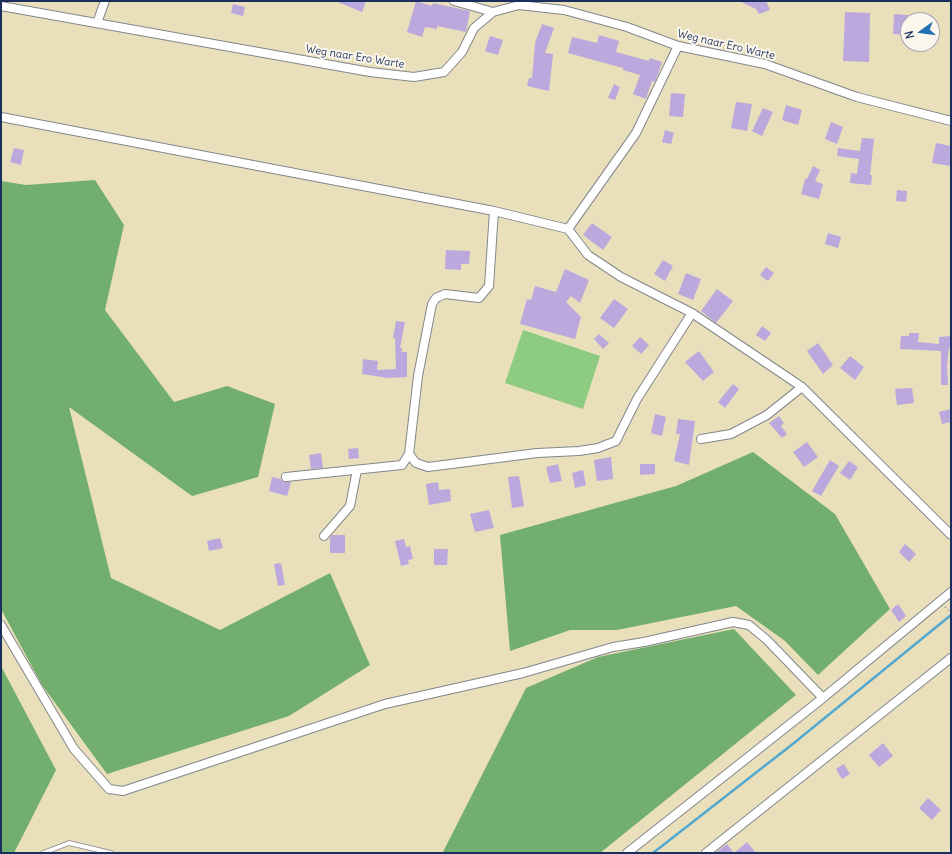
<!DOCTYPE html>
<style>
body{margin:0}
#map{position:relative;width:952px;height:854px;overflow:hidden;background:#eadfbb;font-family:Delius,sans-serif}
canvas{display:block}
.frame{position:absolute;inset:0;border:2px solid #1b2f5e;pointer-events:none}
.north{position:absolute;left:900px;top:12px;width:40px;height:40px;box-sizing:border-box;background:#fbf7ec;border:1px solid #a1a7b3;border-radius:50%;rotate:256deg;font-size:11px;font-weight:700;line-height:16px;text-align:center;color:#1b2f5e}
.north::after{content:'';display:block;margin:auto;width:14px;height:18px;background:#1f6fb2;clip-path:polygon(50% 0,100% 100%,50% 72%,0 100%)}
</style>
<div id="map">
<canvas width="952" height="854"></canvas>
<div class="frame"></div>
<div class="north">N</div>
</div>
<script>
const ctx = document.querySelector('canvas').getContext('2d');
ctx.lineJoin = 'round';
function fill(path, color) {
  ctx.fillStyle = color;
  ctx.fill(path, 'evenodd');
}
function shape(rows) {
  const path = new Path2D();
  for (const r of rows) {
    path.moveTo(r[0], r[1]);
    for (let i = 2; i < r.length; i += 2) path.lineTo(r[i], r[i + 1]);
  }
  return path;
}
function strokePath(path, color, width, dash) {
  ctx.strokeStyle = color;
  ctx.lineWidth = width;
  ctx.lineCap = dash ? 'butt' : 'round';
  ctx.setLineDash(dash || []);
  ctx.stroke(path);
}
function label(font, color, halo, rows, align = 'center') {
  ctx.font = font + ' Delius,sans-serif';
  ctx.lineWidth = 4;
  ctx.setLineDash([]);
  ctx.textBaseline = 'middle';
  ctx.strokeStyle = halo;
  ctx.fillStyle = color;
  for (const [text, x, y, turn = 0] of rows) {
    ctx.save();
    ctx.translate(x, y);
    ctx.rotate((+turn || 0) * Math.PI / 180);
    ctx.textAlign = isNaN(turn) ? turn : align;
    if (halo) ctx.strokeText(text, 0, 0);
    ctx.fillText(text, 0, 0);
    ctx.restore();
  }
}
const green = shape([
 [523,330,600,356,583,409,505,383]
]);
const forest = shape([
 [95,180,124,225,105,310,174,402,227,386,275,404,258,477,192,496,69,407,111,578,220,630,330,573,370,665,289,716,107,774,42,685,1,609,1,181,26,185],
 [753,452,835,514,890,609,818,675,785,641,736,606,617,630,570,630,510,651,500,535,676,486],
 [734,629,796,695,600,853,443,852,526,688,598,657],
 [1,666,56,770,14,853,1,853]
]);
const stream = shape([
 [653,853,794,743,951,615]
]);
const building = shape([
 [335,1,366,1,362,12],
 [416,1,432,6,433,3,470,11,466,32,437,26,437,29,425,27,422,37,407,32],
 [739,1,766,1,770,10,759,14,756,9],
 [233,4,245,7,243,16,231,13],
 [845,12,870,13,869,62,843,61],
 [894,14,908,15,908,35,893,34],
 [542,24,554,28,545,53,553,54,549,91,527,86,529,78,532,78,535,43],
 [599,35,619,41,616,52,649,61,650,58,662,62,657,77,655,82,652,81,646,99,633,94,640,75,623,70,623,68,568,53,572,37,597,43],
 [490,36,503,40,498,55,485,51],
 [614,84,620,87,615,100,608,98],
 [671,93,685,94,683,117,669,116],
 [736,102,752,104,747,131,731,128],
 [786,105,802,110,798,125,782,120],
 [763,108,773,112,762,136,752,131],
 [831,122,843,127,837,144,825,139],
 [665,130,674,133,671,144,662,142],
 [862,138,874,139,870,175,872,175,871,185,850,183,851,173,857,174,859,159,837,156,838,148,860,151],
 [936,143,951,146,951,166,932,163],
 [14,148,24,150,21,165,10,162],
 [813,166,820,170,815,181,823,184,819,199,801,194,805,179,807,179],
 [897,190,907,191,906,202,896,201],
 [592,223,612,237,603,250,583,235],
 [828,233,841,237,838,248,825,244],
 [446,250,470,251,469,264,461,264,461,270,445,269],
 [663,260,673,266,665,281,654,274],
 [766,267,774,273,768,281,760,275],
 [565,269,589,280,580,303,571,296,566,302,581,317,575,339,520,324,527,299,531,300,535,286,556,292],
 [686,273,701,279,693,300,678,294],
 [717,289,733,301,716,323,701,311],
 [614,299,628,309,614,328,600,318],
 [396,321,405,322,400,348,402,348,402,352,407,352,407,377,388,378,362,374,363,359,378,361,377,370,396,369,395,338,393,338],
 [762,326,771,333,765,341,756,335],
 [909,333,919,333,918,342,939,344,939,337,951,336,951,348,949,348,947,366,948,385,941,385,941,351,900,349,901,336,909,336],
 [599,334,609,343,603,349,594,339],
 [640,337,649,345,641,354,632,346],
 [818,343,833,365,823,374,807,351],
 [699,351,714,372,703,381,685,362],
 [850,356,864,367,855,380,840,368],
 [733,384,739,389,725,408,718,402],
 [912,388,914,403,897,405,895,389],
 [951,409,951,422,942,424,939,412],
 [655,414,666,417,662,436,651,433],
 [779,416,784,423,781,426,787,434,782,438,769,423],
 [678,419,695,421,689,465,674,461,680,434,676,434],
 [807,442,818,457,804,467,793,452],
 [358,448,359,458,349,459,348,449],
 [321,453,323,468,311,469,309,455],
 [611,457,613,479,597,481,594,460],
 [830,460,839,466,821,496,812,491],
 [849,461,858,467,850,480,840,473],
 [558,464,562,481,550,483,546,467],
 [640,464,655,464,655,474,640,475],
 [583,470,586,485,575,488,572,473],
 [519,476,524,506,512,508,508,477],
 [272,477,281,479,284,482,291,482,287,496,269,491],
 [438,482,439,490,450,489,451,501,429,505,426,484],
 [489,510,494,528,475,532,470,514],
 [332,535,345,535,345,553,330,553,330,537],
 [220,538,223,548,209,551,207,541],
 [404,539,406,547,410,546,413,559,408,560,409,564,401,566,395,541],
 [905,544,916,554,909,562,899,552],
 [434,549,448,549,447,565,434,565],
 [281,563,285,585,278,586,274,564],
 [898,604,906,616,899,622,891,610],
 [883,743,893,756,879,767,869,755],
 [844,764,850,774,842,779,836,769],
 [928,798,941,810,932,820,919,808],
 [747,842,756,853,715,853,727,844,734,853]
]);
const path = shape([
 [945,607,951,613]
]);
const lane = shape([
 [43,853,69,843,111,853]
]);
const street = shape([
 [454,1,493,12],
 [1,6,370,72,414,77,444,72,462,52,474,28,493,12,519,5,564,10,627,27,678,46,765,64,857,97,951,121],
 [97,23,105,1],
 [1,117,494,211,568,229,588,255,621,277,692,313,802,387,951,535],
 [568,229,636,133,678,46],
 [701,439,731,434,767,415,802,387],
 [409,454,418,376,432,304,436,298,445,294,479,298,489,286,494,211],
 [286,477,402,465,409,454,416,463,428,467,537,453,579,451,598,448,616,441,637,399,692,313],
 [324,536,350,506,357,470],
 [1,625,74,749,109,789,123,791,385,704,523,673,613,647,644,642,733,622,749,625,767,640,823,698],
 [627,853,823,698,951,592],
 [706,853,951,658]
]);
const streetNames = [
 ["Weg naar Ero Warte",726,45,13],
 ["Weg naar Ero Warte",355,57,9]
];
fill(green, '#8dcb81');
fill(forest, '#72af6f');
strokePath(stream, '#53a8cf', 2.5);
fill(building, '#bba8dd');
strokePath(lane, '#82878c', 5.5);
strokePath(street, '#82878c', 10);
strokePath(path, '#82878c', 1.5, [1, 3]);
strokePath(lane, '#fff', 4);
strokePath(street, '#fff', 8);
label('11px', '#1b2f5e', '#fbf7ec', streetNames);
</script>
